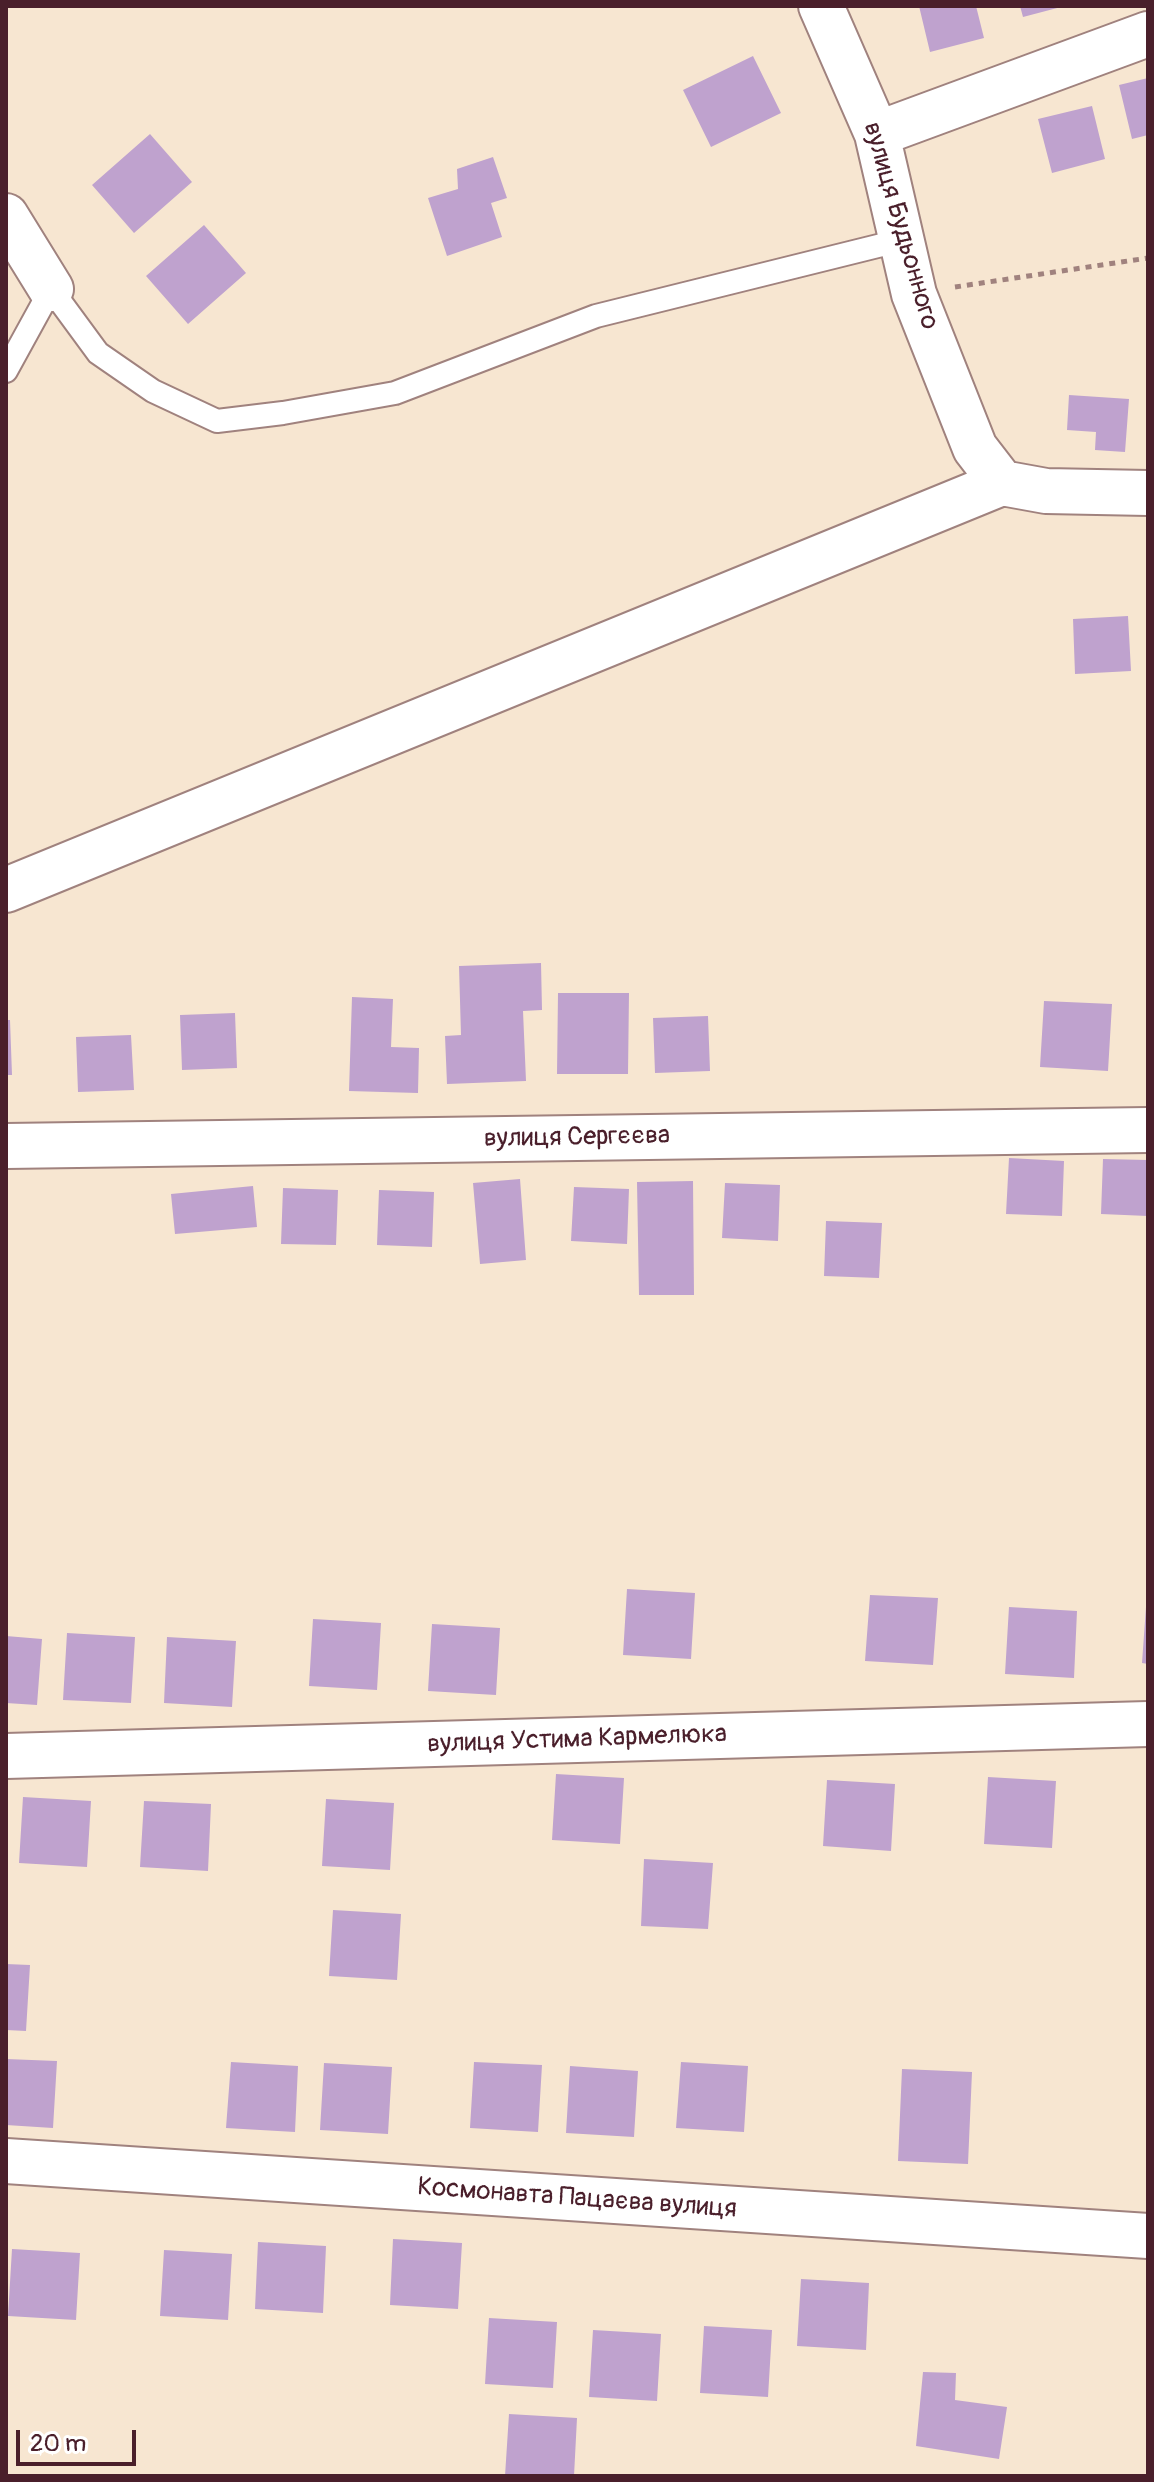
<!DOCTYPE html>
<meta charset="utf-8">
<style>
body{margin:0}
#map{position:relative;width:1154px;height:2482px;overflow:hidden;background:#f7e6d1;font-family:Pangolin,sans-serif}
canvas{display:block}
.frame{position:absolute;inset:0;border:8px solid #4a1f2b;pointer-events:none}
.scale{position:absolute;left:16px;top:2430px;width:120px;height:36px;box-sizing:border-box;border:4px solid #4a1f2b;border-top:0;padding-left:10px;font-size:24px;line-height:28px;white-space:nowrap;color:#4a1f2b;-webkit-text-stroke:6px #fff;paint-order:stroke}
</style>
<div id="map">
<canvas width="1154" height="2482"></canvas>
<div class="frame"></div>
<div class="scale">20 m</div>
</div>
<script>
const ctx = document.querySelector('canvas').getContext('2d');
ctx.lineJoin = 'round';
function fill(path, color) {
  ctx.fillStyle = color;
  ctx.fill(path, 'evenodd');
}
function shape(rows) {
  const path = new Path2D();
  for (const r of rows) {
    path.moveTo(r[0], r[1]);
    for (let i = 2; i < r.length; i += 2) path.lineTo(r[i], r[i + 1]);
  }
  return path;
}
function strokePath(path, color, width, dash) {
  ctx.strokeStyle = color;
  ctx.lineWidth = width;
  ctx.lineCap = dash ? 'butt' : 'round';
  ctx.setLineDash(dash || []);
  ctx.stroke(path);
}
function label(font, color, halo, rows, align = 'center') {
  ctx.font = font + ' Pangolin,sans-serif';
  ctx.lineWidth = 6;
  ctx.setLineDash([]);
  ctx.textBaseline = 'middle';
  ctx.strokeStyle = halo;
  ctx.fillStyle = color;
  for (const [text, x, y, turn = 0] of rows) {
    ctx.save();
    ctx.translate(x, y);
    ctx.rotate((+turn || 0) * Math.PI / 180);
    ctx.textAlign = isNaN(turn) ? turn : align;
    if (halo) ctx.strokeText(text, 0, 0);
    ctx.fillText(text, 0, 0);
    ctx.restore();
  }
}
const building = shape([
 [919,6,976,6,984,38,930,52],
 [1020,6,1061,6,1061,7,1023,17],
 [753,56,781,113,711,147,683,90],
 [1148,78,1148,135,1132,139,1119,85],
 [1092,106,1105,159,1052,173,1038,119],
 [150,134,192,182,134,233,92,185],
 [493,157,507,198,491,203,502,237,447,256,428,198,458,189,457,169],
 [204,225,246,273,188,324,146,276],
 [1069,395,1129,399,1125,452,1095,450,1096,432,1067,430],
 [1128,616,1131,671,1075,674,1073,619],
 [541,963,542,1010,523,1011,526,1081,447,1084,445,1036,461,1035,459,966],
 [558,993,629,993,628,1074,557,1074],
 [352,997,393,999,391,1047,419,1048,418,1093,349,1091],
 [1044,1001,1112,1004,1108,1071,1040,1067],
 [235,1013,237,1068,182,1070,180,1015],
 [708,1016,710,1071,655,1073,653,1018],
 [6,1020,10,1020,12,1075,6,1075],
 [131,1035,134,1090,78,1092,76,1037],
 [1009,1158,1064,1161,1062,1216,1006,1214],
 [1103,1159,1148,1160,1148,1216,1101,1214],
 [520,1179,526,1260,480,1264,473,1183],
 [693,1181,694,1295,639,1295,637,1182],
 [725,1183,780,1185,778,1241,722,1238],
 [253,1186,257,1227,175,1234,171,1194],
 [574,1187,629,1189,627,1244,571,1241],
 [283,1188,338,1190,336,1245,281,1244],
 [379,1190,434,1192,432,1247,377,1245],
 [826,1221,882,1223,879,1278,824,1276],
 [627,1589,695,1593,691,1659,623,1655],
 [870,1595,938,1598,933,1665,865,1661],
 [1009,1607,1077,1611,1074,1678,1005,1674],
 [1146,1607,1148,1607,1148,1664,1142,1663],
 [313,1619,381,1623,377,1690,309,1686],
 [432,1624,500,1628,496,1695,428,1691],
 [67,1633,135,1637,131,1703,63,1700],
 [6,1636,42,1639,37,1705,6,1703],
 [167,1637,236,1641,232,1707,164,1703],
 [556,1774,624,1778,620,1844,552,1840],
 [988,1777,1056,1781,1052,1848,984,1844],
 [827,1780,895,1784,891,1851,823,1846],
 [23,1797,91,1801,87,1867,19,1863],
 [326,1799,394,1803,390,1870,322,1866],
 [144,1801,211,1804,208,1871,140,1867],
 [644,1859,713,1863,708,1929,641,1926],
 [333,1910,401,1914,397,1980,329,1976],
 [6,1964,30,1965,26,2031,6,2030],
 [6,2059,57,2061,53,2128,6,2125],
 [231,2062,298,2066,295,2132,226,2128],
 [474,2062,542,2065,538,2132,470,2128],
 [681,2062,748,2066,744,2132,676,2128],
 [324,2063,392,2067,388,2134,320,2130],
 [570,2066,638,2071,634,2137,566,2133],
 [902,2069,972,2072,968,2164,898,2161],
 [393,2239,462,2243,458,2309,390,2305],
 [258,2242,326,2246,323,2313,255,2309],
 [12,2249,80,2253,76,2320,8,2316],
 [164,2250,232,2254,228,2320,160,2316],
 [801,2279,869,2283,866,2350,797,2346],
 [489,2318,557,2322,553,2388,485,2384],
 [704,2326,772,2330,768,2397,700,2393],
 [593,2330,661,2334,657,2401,589,2397],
 [923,2372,956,2373,955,2400,1007,2407,999,2459,916,2446],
 [509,2414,577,2418,574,2476,505,2476]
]);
const path = shape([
 [955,287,1148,258]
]);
const lane = shape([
 [6,371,51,289,98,353,153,391,217,421,283,413,395,393,596,316,902,240]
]);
const street = shape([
 [821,6,877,134,914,294,975,448,1002,483,1046,491,1148,493],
 [877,134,1148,34],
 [6,216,51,289],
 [6,890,1002,483],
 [6,1146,1148,1130],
 [6,1756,1148,1724],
 [6,2161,1148,2236]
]);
const streetNames = [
 ["вулиця Будьонного",900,226,74],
 ["вулиця Сергєєва",577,1138,-1],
 ["вулиця Устима Кармелюка",577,1740,-2],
 ["Космонавта Пацаєва вулиця",577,2199,4]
];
fill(building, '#bfa2ce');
strokePath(lane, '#a0827e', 26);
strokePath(street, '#a0827e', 48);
strokePath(path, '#a0827e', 5, [6, 6]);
strokePath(lane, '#fff', 22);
strokePath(street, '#fff', 44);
label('26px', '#4a1f2b', '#fff', streetNames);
</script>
